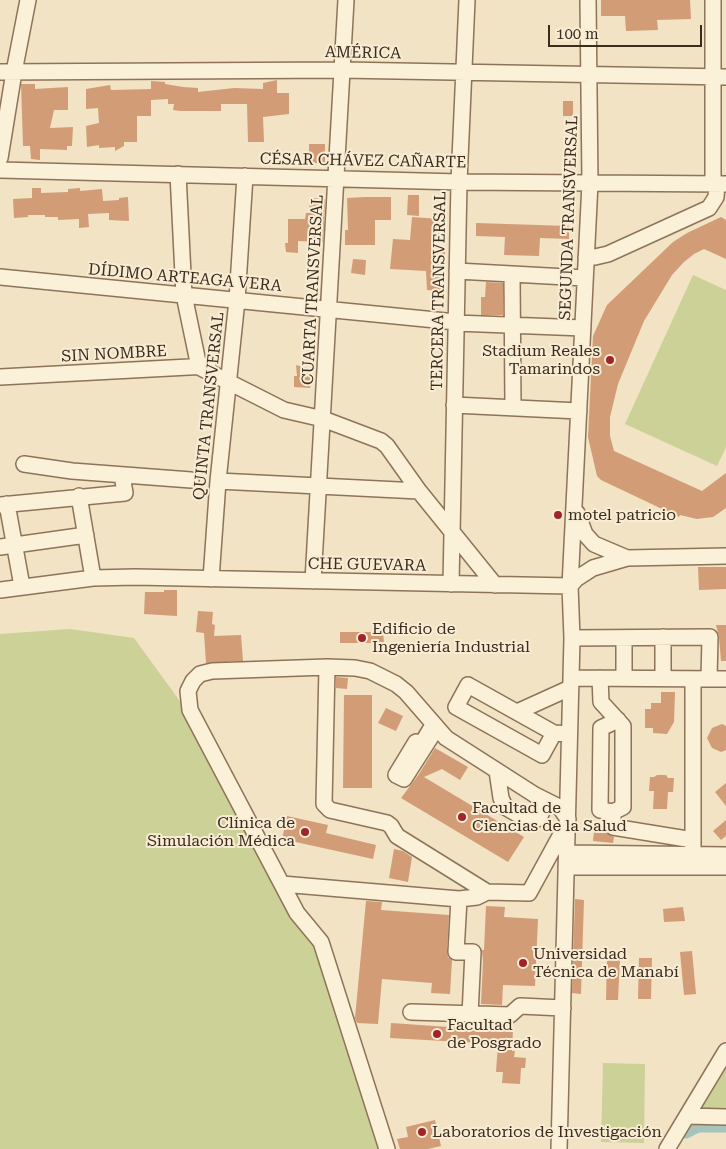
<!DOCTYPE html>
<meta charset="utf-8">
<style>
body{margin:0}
#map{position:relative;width:726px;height:1149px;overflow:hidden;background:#f1e3c4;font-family:"Roboto Serif",serif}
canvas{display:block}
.scale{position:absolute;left:548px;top:25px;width:154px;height:22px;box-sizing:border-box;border:2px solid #3c2c1e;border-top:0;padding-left:6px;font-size:15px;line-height:18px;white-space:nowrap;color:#3c2c1e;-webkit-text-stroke:4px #f8edd4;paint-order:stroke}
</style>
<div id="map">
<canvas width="726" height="1149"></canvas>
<div class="scale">100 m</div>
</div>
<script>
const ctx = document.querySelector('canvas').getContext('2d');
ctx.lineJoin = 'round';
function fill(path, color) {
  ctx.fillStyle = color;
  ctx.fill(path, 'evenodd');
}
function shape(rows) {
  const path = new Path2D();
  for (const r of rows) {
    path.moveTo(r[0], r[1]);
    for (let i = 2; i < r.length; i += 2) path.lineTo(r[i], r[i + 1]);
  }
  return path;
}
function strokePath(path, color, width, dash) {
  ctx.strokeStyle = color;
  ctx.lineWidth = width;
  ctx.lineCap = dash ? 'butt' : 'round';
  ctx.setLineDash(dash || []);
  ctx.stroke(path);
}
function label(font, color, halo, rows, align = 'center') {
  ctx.font = font + ' "Roboto Serif",serif';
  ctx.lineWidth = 4;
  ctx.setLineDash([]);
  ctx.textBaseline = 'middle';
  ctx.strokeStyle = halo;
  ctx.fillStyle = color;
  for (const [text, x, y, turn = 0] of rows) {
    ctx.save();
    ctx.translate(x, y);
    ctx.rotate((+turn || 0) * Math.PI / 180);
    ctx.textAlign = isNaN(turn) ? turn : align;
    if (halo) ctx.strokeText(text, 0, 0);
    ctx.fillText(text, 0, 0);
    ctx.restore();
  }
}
const green = shape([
 [693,275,726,290,726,447,717,466,625,424],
 [70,629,134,638,203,733,286,879,355,1047,378,1149,0,1149,0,634],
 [726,1060,726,1112,695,1111],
 [603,1063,645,1064,644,1143,601,1142]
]);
const canal = shape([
 [686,1133,698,1127,726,1127]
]);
const building = shape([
 [601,0,690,0,691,19,657,20,658,30,626,31,625,16,601,16],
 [277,80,277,93,289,93,289,114,263,117,264,142,248,142,247,104,221,104,221,111,181,111,173,110,174,104,168,104,168,99,151,100,151,116,137,116,137,142,124,142,124,146,115,151,115,147,99,148,99,145,87,147,86,126,99,123,98,108,86,109,86,89,110,85,111,90,151,89,151,81,165,82,165,84,183,87,198,88,198,92,234,88,263,89,263,83],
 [21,84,35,84,35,89,68,87,68,110,54,110,50,128,73,127,72,146,67,146,67,150,40,149,40,160,31,159,30,146,23,146],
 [563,101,573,101,573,116,563,116],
 [309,144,325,144,325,163,309,163],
 [32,188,41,188,41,193,68,192,68,189,80,188,80,191,102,189,103,201,119,200,119,198,128,197,129,221,109,220,109,213,88,214,89,227,79,228,79,219,58,220,58,217,45,217,45,215,28,215,28,217,14,218,13,199,32,198],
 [408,195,419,195,419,216,407,215],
 [365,197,391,197,391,220,375,220,375,245,345,245,345,230,348,230,347,198],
 [310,198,325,199,323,242,298,241,298,253,286,252,285,243,288,243,288,219,305,219,306,213,309,213],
 [412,217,440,219,439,234,435,233,433,249,445,251,442,291,427,290,426,271,390,269,393,239,410,240],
 [721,217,726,220,726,259,704,249,694,254,684,262,672,275,644,321,618,384,610,417,610,436,614,451,702,491,726,473,726,508,713,517,697,519,680,515,679,517,601,480,597,476,588,437,593,336,607,305,673,242,687,233],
 [476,223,569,226,569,239,540,238,539,256,504,255,505,237,476,236],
 [353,259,366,260,365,275,351,273],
 [486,282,503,283,503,315,481,315,481,297,485,297],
 [296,365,311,369,310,388,294,387,294,376,297,376],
 [698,567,726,567,726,589,699,590],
 [164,590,177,590,177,616,144,614,145,592,164,592],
 [198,611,213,612,212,624,215,625,214,636,241,635,243,661,206,663,204,633,196,632],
 [716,625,726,625,726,661,721,661,719,637],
 [340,632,383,632,384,643,340,643],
 [336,677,348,678,347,689,336,688],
 [661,692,675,692,674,722,667,734,653,733,653,728,645,728,645,709,651,709,651,703,661,703],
 [344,695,372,695,372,788,343,788],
 [386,708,403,716,396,731,378,723],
 [722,724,726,726,726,750,721,752,712,748,707,738,712,728],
 [435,748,468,767,460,780,442,769,424,777,524,837,508,862,401,798,419,774],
 [657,775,666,775,668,778,674,778,673,792,668,792,667,809,653,809,654,791,649,791,650,777,654,777],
 [726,783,726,806,715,792],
 [287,816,328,825,326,833,376,845,373,859,282,839],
 [726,820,726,836,721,840,713,831],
 [594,831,605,832,614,837,613,843,593,841],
 [394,849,403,851,412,857,408,882,389,878],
 [575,899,584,900,581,994,572,993],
 [366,901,382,902,381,910,449,915,447,951,448,957,452,960,450,994,431,993,432,983,382,979,378,1024,357,1023,355,1018],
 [486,906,505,907,504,917,538,919,535,986,503,985,502,1005,481,1004,483,961,482,950,484,950],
 [683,907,685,921,664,922,663,909],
 [692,951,696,994,684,995,680,952],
 [607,958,620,959,618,1000,606,1000],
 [639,958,652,958,651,999,638,999],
 [391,1023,492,1030,492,1029,513,1030,512,1051,515,1051,514,1057,526,1058,525,1068,521,1068,520,1084,502,1083,503,1072,496,1072,498,1044,390,1038],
 [435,1120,441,1146,428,1149,400,1149,397,1139,408,1137,406,1127]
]);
const minor = shape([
 [0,72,342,70,726,77],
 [0,158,14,72,28,0],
 [0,170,459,182,726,184],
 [178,174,184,295,199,367,284,410,323,419,381,441,387,446,419,491,495,585],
 [713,184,713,0],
 [586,257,595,257,608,254,709,208,716,197,717,184],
 [457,271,585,278],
 [512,274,513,407],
 [0,277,456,322],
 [456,323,583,328],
 [0,377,208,366],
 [454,405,579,411],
 [24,464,72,471,191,480],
 [218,481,419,491],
 [79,496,93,578],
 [7,504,22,586],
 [0,505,125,493,122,475],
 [577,513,585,534,594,544,627,558],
 [0,547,86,535],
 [211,579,218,481,237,300,245,176],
 [313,581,346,0],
 [451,584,459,182,467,0],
 [570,586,576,579,593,568,627,558,726,556],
 [0,590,93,578,135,577,570,586],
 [572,638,710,637,709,679],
 [624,638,624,678],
 [327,667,324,804,330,810,387,823,391,826,397,836,487,892,529,893,565,827],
 [571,678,726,679],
 [600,678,601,702,623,726,623,807,613,812],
 [663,678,663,637],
 [517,712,570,688],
 [618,720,601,728,600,810,613,812,613,827,693,840],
 [433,725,421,745,416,742,396,775,404,779,436,729],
 [554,733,542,755,456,707,468,685,554,733,569,734],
 [497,771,501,798,505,807,531,822,539,818,547,801],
 [566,853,726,855],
 [566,867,726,867],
 [693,867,693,679],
 [282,884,459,899,477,897,487,892],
 [459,899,456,952,473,952,470,1015],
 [411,1012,510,1015,520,1006,563,1008],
 [687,1116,726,1117],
 [387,1149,321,942,297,913,190,710,188,691,193,681,200,674,212,671,327,667,355,668,370,671,396,684,406,692,446,738,535,795,557,806,561,809,568,819],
 [559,1149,572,638,570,586,590,183,588,0],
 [667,1149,726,1051]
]);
const markers = [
 [610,360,5,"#a12427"],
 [558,515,5,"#a12427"],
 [362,638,5,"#a12427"],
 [462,817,5,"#a12427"],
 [305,832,5,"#a12427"],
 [523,963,5,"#a12427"],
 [437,1034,5,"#a12427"],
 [422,1132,5,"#a12427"]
];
const streetNames = [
 ["AMÉRICA",363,53,1],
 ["CÉSAR CHÁVEZ CAÑARTE",363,161,1],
 ["SEGUNDA TRANSVERSAL",569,218,-88],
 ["DÍDIMO ARTEAGA VERA",185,278,5],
 ["CUARTA TRANSVERSAL",313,290,-87],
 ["TERCERA TRANSVERSAL",439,291,-89],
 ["SIN NOMBRE",114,354,-3],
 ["QUINTA TRANSVERSAL",209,406,-84],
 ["CHE GUEVARA",367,565,1]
];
const poiNames = [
 ["Stadium Reales",600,351,"right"],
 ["Tamarindos",600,369,"right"],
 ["motel patricio",568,515],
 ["Edificio de",372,629],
 ["Ingeniería Industrial",372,647],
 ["Facultad de",472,808],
 ["Ciencias de la Salud",472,826],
 ["Clínica de",295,823,"right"],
 ["Simulación Médica",295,841,"right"],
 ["Universidad",533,954],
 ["Técnica de Manabí",533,972],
 ["Facultad",447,1025],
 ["de Posgrado",447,1043],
 ["Laboratorios de Investigación",432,1132]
];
fill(green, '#cbd197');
strokePath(canal, '#a6c4bb', 11);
fill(building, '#d29c77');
strokePath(minor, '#8d7459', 18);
strokePath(minor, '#fbf0d8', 15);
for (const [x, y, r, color] of markers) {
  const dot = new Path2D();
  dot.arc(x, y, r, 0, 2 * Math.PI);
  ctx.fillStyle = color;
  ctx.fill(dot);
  strokePath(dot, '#f8edd4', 2);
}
label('16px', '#3c2c1e', '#f8edd4', streetNames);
label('16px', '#3c2c1e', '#f8edd4', poiNames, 'left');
</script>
